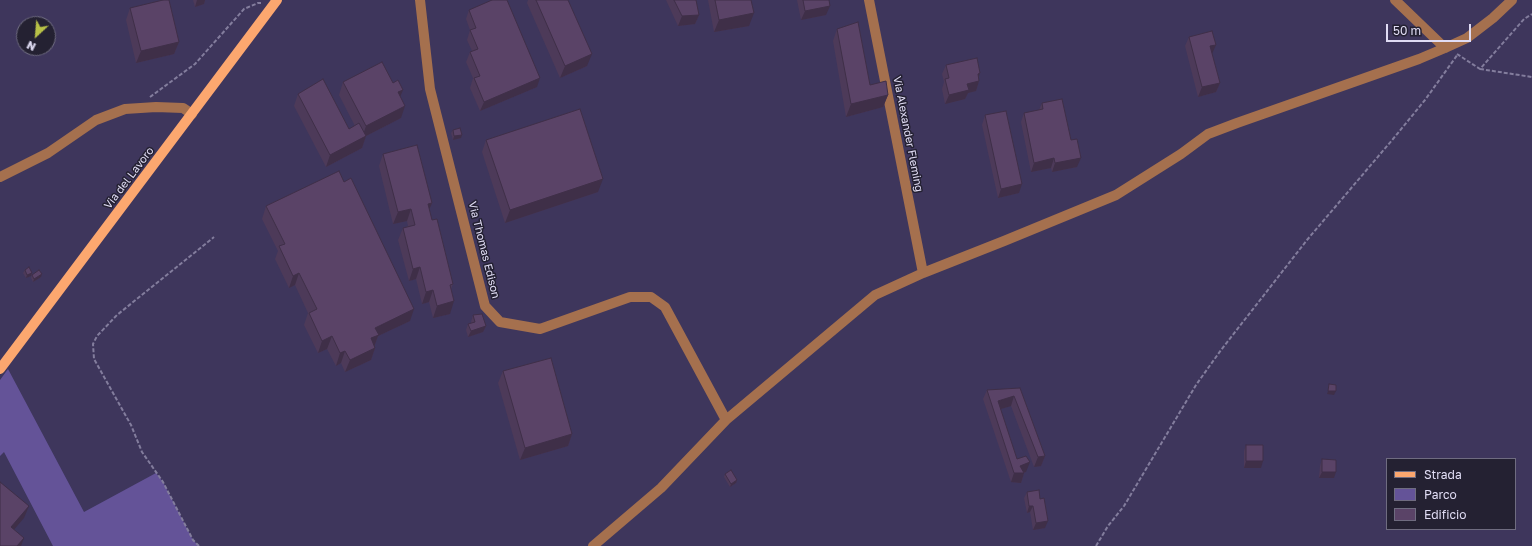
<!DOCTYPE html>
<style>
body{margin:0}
#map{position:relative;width:1532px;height:546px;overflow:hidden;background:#3e365c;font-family:"Golos Text",sans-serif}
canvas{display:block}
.legend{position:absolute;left:1386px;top:458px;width:130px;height:72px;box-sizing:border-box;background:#242132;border:1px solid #6f6c80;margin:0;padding:5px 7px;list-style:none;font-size:12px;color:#e0dcf4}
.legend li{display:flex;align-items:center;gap:8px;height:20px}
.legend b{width:20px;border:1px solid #6f6c80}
.north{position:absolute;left:16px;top:16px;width:40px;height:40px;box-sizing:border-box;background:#242132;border:1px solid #6f6c80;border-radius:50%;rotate:206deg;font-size:11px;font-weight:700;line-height:16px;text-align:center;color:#e0dcf4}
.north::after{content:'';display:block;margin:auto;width:14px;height:18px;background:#b8c147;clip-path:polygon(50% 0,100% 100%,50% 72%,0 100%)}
.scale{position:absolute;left:1386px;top:24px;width:85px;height:18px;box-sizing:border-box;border:2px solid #e0dcf4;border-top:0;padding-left:5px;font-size:12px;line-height:14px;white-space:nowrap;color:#e0dcf4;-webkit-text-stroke:3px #242132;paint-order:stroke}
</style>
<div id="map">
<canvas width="1532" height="546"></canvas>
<ul class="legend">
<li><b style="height:5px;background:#fca76f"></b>Strada</li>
<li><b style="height:11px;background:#645398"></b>Parco</li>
<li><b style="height:11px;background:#5a4367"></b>Edificio</li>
</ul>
<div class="north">N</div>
<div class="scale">50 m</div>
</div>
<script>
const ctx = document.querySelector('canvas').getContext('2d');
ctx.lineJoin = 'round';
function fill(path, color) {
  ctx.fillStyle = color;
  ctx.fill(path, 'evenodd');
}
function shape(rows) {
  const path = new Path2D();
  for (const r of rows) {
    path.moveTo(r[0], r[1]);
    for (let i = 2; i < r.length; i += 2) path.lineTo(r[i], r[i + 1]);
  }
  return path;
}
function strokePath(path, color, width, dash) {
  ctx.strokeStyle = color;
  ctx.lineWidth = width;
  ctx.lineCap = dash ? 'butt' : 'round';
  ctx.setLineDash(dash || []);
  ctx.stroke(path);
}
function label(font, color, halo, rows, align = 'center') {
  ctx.font = font + ' "Golos Text",sans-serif';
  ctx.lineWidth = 3;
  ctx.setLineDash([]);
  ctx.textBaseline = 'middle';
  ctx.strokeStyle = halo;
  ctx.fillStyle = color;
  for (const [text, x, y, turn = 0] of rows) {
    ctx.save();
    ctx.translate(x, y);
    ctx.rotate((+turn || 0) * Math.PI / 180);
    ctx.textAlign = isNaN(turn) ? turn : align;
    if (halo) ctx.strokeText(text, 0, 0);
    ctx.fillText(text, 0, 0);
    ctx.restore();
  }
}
const green = shape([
 [8,369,84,512,156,473,163,482,193,540,199,546,53,546,4,452,0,456,0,380]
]);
const path = shape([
 [1457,54,1480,69,1524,19,1532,14],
 [1480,69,1532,77],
 [150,97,195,64,244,9,258,3,261,3],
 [199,546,193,540,163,482,142,452,131,425,94,359,93,344,97,336,117,315,214,237],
 [1096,546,1108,526,1124,506,1196,385,1221,350,1307,240,1393,139,1425,100,1458,54]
]);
const minor = shape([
 [420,0,430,89,485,306,500,322,540,329,630,297,651,297,665,307,726,420],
 [869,0,923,273],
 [1395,0,1445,48],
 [0,177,48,153,96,120,125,109,156,107,183,108,192,114],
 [593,546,661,488,726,420,875,295,923,273,1004,241,1116,195,1181,154,1208,134,1237,123,1419,59,1445,48,1467,38,1493,18,1512,0]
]);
const major = shape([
 [0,369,277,0]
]);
const wall = shape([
 [193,0,205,0,204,4,195,7],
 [528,0,568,0,587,66,560,78,527,3],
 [666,0,696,0,699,15,695,24,678,26],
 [708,0,751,0,749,26,714,32],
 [797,0,829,0,826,15,801,20],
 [130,8,179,42,174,54,136,63,126,20],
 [469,10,537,87,480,111,470,88,473,78,466,62,470,52,472,51,467,40,470,30,466,19],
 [837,29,870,85,888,95,883,107,846,117,833,41],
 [1189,37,1220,83,1216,92,1198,97,1185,46],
 [946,65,979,78,979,81,976,91,968,93,965,99,945,104,942,89,944,82,942,74],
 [343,82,400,97,401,118,366,136,362,148,326,167,294,106,298,94,349,129,355,126,339,95],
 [1042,103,1071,140,1077,167,1052,172,1051,168,1031,172,1021,122,1024,113,1039,110],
 [985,115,1019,193,998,198,982,125],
 [453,130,461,138,453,140,451,133],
 [486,140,598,192,505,223,482,152],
 [383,154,432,203,429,209,432,220,453,284,451,289,450,314,433,318,429,302,422,304,416,279,409,281,398,240,403,228,408,226,407,221,393,224,379,166],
 [266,206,410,321,378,336,374,347,375,348,371,360,345,372,341,363,336,366,327,349,318,353,304,325,308,313,295,285,289,288,275,259,278,251,262,219],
 [25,270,32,273,31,276,26,278,23,273],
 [32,275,41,277,33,282,31,278],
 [473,315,486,326,483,332,468,337,466,330,468,324,471,323,471,322],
 [503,371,572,434,568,446,520,460,498,383],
 [1020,388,1045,456,1041,466,1034,467,1011,406,1000,409,1017,459,1026,472,1024,473,1021,483,1011,482,983,399,987,390],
 [1246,445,1261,468,1244,468,1244,451],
 [1322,459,1334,478,1319,478,1320,466],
 [725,474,737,480,736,483,730,487,724,477],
 [1027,492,1040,499,1045,528,1033,530,1030,512,1027,513,1024,498]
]);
const shadedWall = shape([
 [197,0,205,0,204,4,195,7],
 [830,6,826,15,801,20,805,11],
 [754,13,749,26,714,32,719,20],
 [699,15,695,24,678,26,682,16],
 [179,42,174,54,136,63,141,51],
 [1216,45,1212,54,1210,46],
 [592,54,587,66,560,78,565,66],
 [980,73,977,82,979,81,976,91,968,93,965,99,945,104,949,95,967,84,978,74],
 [540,78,537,87,480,111,484,102],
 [1220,83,1216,92,1198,97,1202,87],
 [403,90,398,102,398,92],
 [888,95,883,107,846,117,851,104],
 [405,106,401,118,366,136,362,148,326,167,330,155,362,138,366,126],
 [462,135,461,138,453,140,454,136],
 [1054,158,1051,168,1031,172,1034,163],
 [1081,158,1077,167,1052,172,1055,163],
 [603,179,598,192,505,223,510,210],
 [1022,184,1019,193,998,198,1001,189],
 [432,203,427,215,428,204],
 [411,209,407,221,393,224,398,212],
 [420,267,416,279,409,281,413,269],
 [32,273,31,276,26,278,27,275],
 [299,273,295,285,289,288,293,276],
 [42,274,41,277,33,282,34,279],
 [433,290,429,302,422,304,426,292],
 [454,301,450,314,433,318,437,306],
 [414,309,410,321,378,336,374,347,366,351,375,328],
 [486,326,483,332,468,337,471,331],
 [332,336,327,349,318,353,322,341],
 [375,348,371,360,345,372,350,360],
 [345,351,341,363,336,366,340,353],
 [1328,391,1336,391,1334,395,1327,394],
 [1014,396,1011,406,994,411,998,401],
 [572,434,568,446,520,460,525,448],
 [1045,456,1041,466,1034,467,1038,457],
 [1246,461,1263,461,1261,468,1244,468],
 [1030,462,1026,472,1022,473,1024,473,1021,483,1011,482,1014,473,1020,466],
 [1322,472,1336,472,1334,478,1319,478],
 [737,480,736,483,730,487,731,484],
 [29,506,24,518,6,539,11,527],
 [1029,506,1033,506,1030,512,1027,513],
 [1048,521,1045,528,1033,530,1036,523],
 [24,538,21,546,17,546]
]);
const building = shape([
 [163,0,169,0,179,42,141,51,130,8,163,0],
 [492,0,507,0,540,78,484,102,474,78,480,76,470,52,478,49,470,30,476,28,469,10,492,0],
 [536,0,568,0,592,54,565,66,536,0],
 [674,0,696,0,699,15,682,16,674,0],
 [715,0,751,0,754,13,719,20,715,0],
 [803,0,829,0,830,6,805,11,803,0],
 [858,22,870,85,886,81,888,95,851,104,837,29,858,22],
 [1212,31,1216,45,1210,46,1220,83,1202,87,1189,37,1212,31],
 [977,58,980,73,978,74,979,81,967,84,969,90,949,95,945,79,949,78,946,65,977,58],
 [382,62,393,83,398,80,403,90,398,92,405,106,366,126,343,82,382,62],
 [323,79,349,129,359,123,366,136,330,155,298,94,323,79],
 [1062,99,1071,140,1077,139,1081,158,1055,163,1054,158,1034,163,1024,113,1043,109,1042,103,1062,99],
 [580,109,603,179,510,210,486,140,580,109],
 [1006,111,1022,184,1001,189,985,115,1006,111],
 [460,128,462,135,454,136,453,130,460,128],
 [417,145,432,203,428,204,432,220,437,219,453,284,450,285,454,301,437,306,433,290,426,292,420,267,413,269,403,228,415,225,411,209,398,212,383,154,417,145],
 [339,171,344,182,351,178,414,309,375,328,379,335,371,338,375,348,350,360,345,351,340,353,332,336,322,341,309,313,317,309,299,273,293,276,279,246,285,244,266,206,339,171],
 [29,267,32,273,27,275,25,270,29,267],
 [39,270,42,274,34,279,32,275,39,270],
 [482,314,486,326,471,331,468,324,475,322,473,315,482,314],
 [551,358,572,434,525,448,503,371,551,358],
 [1329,384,1336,385,1336,391,1328,391,1329,384],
 [1020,388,1045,456,1038,457,1014,396,998,401,1017,459,1026,456,1030,462,1020,466,1024,473,1014,473,987,390,1020,388],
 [1246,445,1263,445,1263,461,1246,461,1246,445],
 [1322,459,1336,460,1336,472,1322,472,1322,459],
 [731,470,737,480,731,484,725,474,731,470],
 [0,482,29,506,11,527,24,538,17,546,0,546,0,482],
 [1039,490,1040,499,1044,498,1048,521,1036,523,1033,506,1029,506,1027,492,1039,490]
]);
const streetNames = [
 ["Via Alexander Fleming",908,134,79],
 ["Via del Lavoro",129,178,-53],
 ["Via Thomas Edison",484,250,76]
];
fill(green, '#645398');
strokePath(path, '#837d9d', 2, [4, 2]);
strokePath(minor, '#a5704e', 10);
strokePath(major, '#fca76f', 10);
fill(wall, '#4d3a59');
fill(shadedWall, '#3f2f48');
fill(building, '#5a4367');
strokePath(building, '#3f2f48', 1);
label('11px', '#e0dcf4', '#242132', streetNames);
</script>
